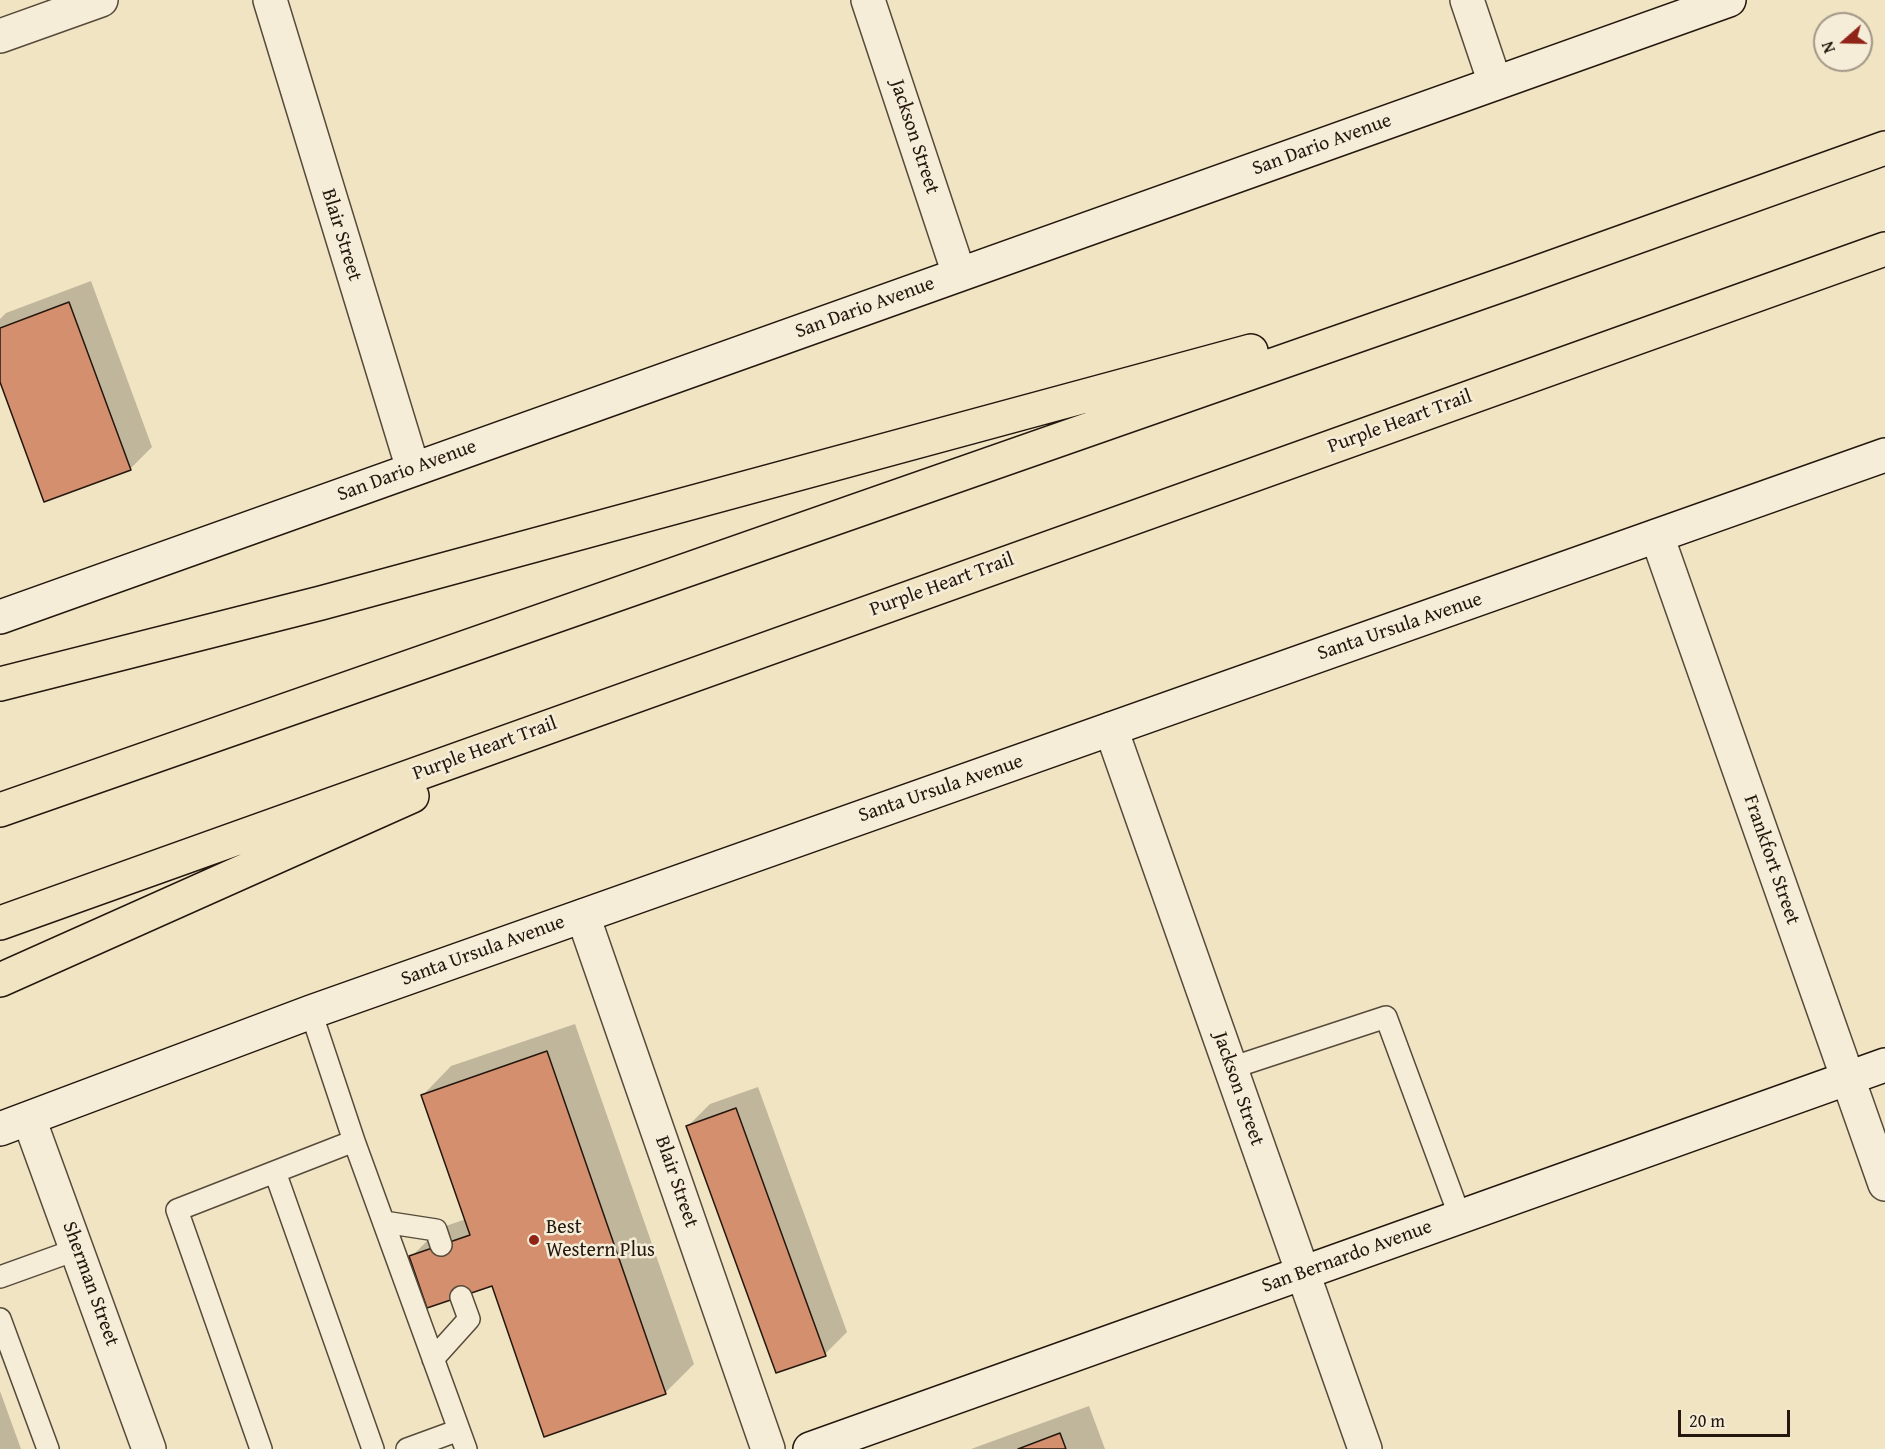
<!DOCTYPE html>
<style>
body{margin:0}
#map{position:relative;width:1885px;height:1449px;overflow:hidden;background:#f1e4c3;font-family:"Gentium Book Plus",serif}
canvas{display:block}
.north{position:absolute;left:1813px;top:12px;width:60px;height:60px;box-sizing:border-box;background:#f6edd8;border:2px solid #a29787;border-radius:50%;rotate:250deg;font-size:16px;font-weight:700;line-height:24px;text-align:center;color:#23170e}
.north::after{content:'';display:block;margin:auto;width:21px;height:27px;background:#8f2418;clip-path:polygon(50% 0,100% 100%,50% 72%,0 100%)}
.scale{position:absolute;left:1678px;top:1410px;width:112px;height:27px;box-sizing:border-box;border:3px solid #23170e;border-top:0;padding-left:8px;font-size:18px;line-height:21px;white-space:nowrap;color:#23170e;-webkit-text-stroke:4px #f6edd8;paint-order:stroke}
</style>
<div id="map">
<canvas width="1885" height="1449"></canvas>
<div class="north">N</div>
<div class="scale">20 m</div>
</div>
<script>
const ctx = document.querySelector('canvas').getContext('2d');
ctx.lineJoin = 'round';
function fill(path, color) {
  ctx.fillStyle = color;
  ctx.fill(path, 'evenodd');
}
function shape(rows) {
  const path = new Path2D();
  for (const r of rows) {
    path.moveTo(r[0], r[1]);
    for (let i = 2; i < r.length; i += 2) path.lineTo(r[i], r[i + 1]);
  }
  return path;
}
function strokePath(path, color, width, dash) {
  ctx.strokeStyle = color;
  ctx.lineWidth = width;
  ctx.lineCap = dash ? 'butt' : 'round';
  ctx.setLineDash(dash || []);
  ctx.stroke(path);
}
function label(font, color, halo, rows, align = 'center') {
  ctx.font = font + ' "Gentium Book Plus",serif';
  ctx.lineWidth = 5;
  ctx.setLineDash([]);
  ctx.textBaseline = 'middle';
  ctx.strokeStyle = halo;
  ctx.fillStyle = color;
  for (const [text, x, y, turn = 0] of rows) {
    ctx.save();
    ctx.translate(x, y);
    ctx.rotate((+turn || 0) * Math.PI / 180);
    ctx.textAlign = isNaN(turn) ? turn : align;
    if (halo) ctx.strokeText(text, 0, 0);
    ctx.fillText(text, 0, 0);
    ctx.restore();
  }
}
const shadow = shape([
 [91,281,152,447,130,469,0,378,0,319,6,313],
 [575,1024,694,1364,665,1393,492,1284,411,1257,440,1228,466,1219,423,1095,451,1066],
 [758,1087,847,1332,825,1354,688,1126,710,1104],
 [0,1391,21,1449,0,1449],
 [1089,1406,1105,1449,971,1449]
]);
const building = shape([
 [69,302,131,470,44,502,0,382,0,328,69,302],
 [547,1051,666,1394,544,1437,492,1286,427,1308,409,1256,470,1235,421,1095,547,1051],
 [736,1108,826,1356,776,1373,686,1126,736,1108],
 [1060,1433,1066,1449,1018,1449,1060,1433]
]);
const lane = shape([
 [311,1012,354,1141],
 [1231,1068,1386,1017,1460,1217],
 [275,1172,373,1449],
 [384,1222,436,1230,441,1245],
 [0,1277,78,1249],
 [0,1319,48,1449],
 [433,1359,469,1319,461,1297],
 [261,1449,177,1210,354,1141,466,1449],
 [407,1449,459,1430]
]);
const street = shape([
 [270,0,413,469],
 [868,0,959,274],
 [1467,0,1495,83],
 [0,36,101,0],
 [1657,536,1885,1184],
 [1111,729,1365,1449],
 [583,916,768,1449],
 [29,1119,149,1449]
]);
const secondary = shape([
 [0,617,1729,0],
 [0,1129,311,1012,1885,455],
 [810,1449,1885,1065]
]);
const highway = shape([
 [0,684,321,603,1251,351],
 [0,810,1519,279,1885,148],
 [0,923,1885,249],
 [0,980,412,796]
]);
const markers = [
 [534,1240,6,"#8f2418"]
];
const streetNames = [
 ["Jackson Street",914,137,72],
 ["San Dario Avenue",1322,145,-20],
 ["Blair Street",341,235,73],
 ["San Dario Avenue",865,308,-20],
 ["Purple Heart Trail",1400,422,-20],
 ["San Dario Avenue",407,471,-20],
 ["Purple Heart Trail",942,585,-20],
 ["Santa Ursula Avenue",1400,627,-19],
 ["Purple Heart Trail",485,749,-20],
 ["Santa Ursula Avenue",941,789,-19],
 ["Frankfort Street",1771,860,71],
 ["Santa Ursula Avenue",483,951,-20],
 ["Jackson Street",1238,1089,71],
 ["Blair Street",676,1182,71],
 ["San Bernardo Avenue",1347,1257,-20],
 ["Sherman Street",90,1284,70]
];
const poiNames = [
 ["Best",546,1228],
 ["Western Plus",546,1251]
];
fill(shadow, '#0003');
fill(building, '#d38f6e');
strokePath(building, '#23170e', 1.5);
strokePath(lane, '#564a3b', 24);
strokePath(street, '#564a3b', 36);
strokePath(secondary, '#23170e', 36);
strokePath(highway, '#23170e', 36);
strokePath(lane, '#f6edd8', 21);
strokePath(street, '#f6edd8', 33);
strokePath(secondary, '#f6edd8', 33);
strokePath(highway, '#f1e4c3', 33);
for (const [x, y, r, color] of markers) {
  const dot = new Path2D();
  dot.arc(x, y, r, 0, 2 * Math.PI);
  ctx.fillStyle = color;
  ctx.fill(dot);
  strokePath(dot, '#f6edd8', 2);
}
label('20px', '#23170e', '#f6edd8', streetNames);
label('20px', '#23170e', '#f6edd8', poiNames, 'left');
</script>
